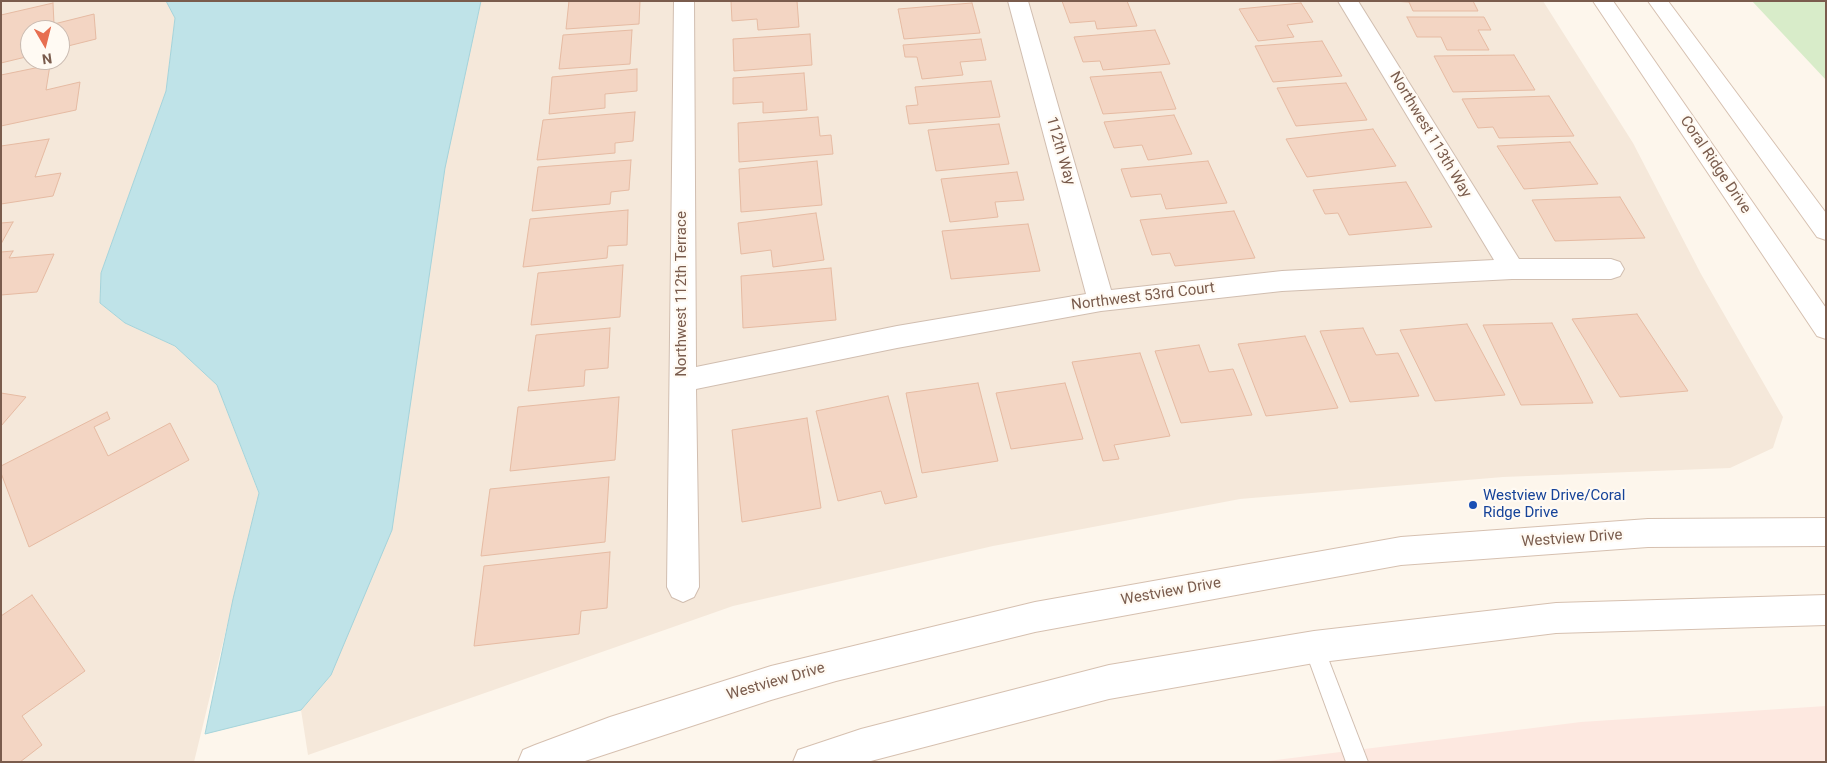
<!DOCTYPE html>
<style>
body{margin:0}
#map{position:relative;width:1827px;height:763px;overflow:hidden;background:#fdf6ec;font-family:Roboto,sans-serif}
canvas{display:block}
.frame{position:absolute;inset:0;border:2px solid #7a5c4d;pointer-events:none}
.north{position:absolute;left:20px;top:20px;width:50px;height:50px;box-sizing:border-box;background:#fffaf3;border:1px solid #cabbb1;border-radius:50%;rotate:172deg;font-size:14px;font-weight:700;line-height:20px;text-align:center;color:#7a5c4d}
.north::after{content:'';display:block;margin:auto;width:18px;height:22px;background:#e76f51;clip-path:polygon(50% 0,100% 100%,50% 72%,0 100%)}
</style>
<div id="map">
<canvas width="1827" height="763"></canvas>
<div class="frame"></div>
<div class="north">N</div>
</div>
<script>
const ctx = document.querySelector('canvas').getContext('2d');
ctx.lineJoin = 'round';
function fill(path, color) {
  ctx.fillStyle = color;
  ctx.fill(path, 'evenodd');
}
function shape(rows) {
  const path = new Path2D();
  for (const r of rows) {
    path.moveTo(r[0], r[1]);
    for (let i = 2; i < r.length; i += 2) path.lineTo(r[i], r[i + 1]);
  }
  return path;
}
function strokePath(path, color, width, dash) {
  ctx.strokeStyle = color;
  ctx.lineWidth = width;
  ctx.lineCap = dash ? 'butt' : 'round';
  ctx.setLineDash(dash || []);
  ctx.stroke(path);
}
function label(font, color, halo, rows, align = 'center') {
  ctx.font = font + ' Roboto,sans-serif';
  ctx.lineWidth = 4.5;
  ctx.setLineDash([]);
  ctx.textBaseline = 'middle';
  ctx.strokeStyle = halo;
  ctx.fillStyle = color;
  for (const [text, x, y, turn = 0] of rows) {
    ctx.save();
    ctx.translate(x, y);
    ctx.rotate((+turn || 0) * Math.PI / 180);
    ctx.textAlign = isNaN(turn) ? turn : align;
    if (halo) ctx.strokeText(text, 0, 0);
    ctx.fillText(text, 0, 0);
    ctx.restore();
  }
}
const residential = shape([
 [1,1,166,1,175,18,166,91,101,273,100,303,125,323,175,346,217,385,259,494,194,762,1,762],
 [30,30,60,30,60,60,30,60],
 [481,1,1543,1,1633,143,1701,274,1783,417,1773,448,1730,468,1503,477,1240,499,993,546,733,606,308,755,301,710,331,675]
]);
const commercial = shape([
 [1826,706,1826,762,1260,762,1581,722]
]);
const green = shape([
 [1752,1,1826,1,1826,80]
]);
const water = shape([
 [166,1,481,1,445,168,392,530,331,675,301,710,205,734,233,599,259,493,217,385,175,346,125,323,100,303,101,273,166,91,175,18,166,1]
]);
const building = shape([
 [569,1,640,1,639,24,566,29,569,1],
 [731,1,797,1,799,27,758,30,757,19,732,21,731,1],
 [1062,1,1127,1,1137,26,1097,29,1095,21,1070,23,1062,1],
 [1392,1,1473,1,1478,11,1413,11,1409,2,1392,1],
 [53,3,54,24,94,14,96,39,60,48,60,30,30,30,30,56,1,63,1,15,53,3],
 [972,3,980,33,904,39,898,9,972,3],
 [1301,3,1313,22,1287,25,1294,37,1258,41,1239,9,1301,3],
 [1407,17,1484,17,1491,30,1478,30,1489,50,1447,50,1441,37,1417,37,1407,17],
 [632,30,630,64,559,69,563,35,632,30],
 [1155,30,1170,64,1103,70,1100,61,1083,62,1074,37,1155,30],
 [810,34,812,65,734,71,733,39,810,34],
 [981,39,986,60,960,62,963,75,922,79,917,57,905,57,903,45,981,39],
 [1322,41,1342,76,1273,82,1255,46,1322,41],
 [1514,55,1535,90,1453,92,1434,56,1514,55],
 [50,65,46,90,80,82,76,110,1,126,1,75,50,65],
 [637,69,637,91,605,94,605,108,549,114,552,77,637,69],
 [1161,72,1176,109,1103,114,1090,77,1161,72],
 [804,73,807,110,763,113,763,102,733,104,733,78,804,73],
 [991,81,1000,117,909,124,906,106,918,105,915,87,991,81],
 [1346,83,1367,120,1296,126,1277,88,1346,83],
 [1549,96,1574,136,1499,138,1493,127,1478,128,1462,99,1549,96],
 [635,112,633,141,615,143,615,153,537,160,543,120,635,112],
 [1174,115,1192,154,1148,160,1142,145,1114,148,1104,122,1174,115],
 [818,117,820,136,831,135,833,154,739,162,738,123,818,117],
 [999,124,1009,164,936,171,928,130,999,124],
 [1373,129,1396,166,1307,177,1286,139,1373,129],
 [49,139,35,177,61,173,53,196,1,204,1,146,49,139],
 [1570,142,1598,184,1524,189,1497,146,1570,142],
 [631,160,629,190,611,192,610,204,532,211,538,167,631,160],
 [817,161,822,205,741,212,739,169,817,161],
 [1208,161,1227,203,1166,209,1161,194,1131,197,1121,169,1208,161],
 [1017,172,1024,200,995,202,998,217,950,222,941,179,1017,172],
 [1406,182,1432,227,1349,235,1338,213,1325,214,1313,190,1406,182],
 [1620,197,1645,238,1555,241,1532,200,1620,197],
 [628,210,627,245,608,246,607,258,523,267,530,219,628,210],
 [1234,211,1255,258,1175,266,1170,253,1152,255,1140,220,1234,211],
 [816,213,824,260,773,267,771,250,741,254,738,223,816,213],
 [13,222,1,244,1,223,13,222],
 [1028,224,1040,271,951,279,942,231,1028,224],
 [13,251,9,258,54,254,37,292,1,295,1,252,13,251],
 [623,265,620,317,531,325,538,273,623,265],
 [831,268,836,320,743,328,741,276,831,268],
 [1637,314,1688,391,1620,397,1572,319,1637,314],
 [1552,323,1593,403,1521,405,1483,325,1552,323],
 [1467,324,1505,395,1435,401,1400,330,1467,324],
 [610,328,608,368,585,370,584,386,528,391,536,335,610,328],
 [1363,328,1376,355,1398,353,1419,396,1350,402,1320,331,1363,328],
 [1305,336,1338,408,1266,416,1238,344,1305,336],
 [1199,345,1209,372,1233,369,1252,415,1181,423,1155,351,1199,345],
 [1140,353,1170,436,1114,445,1119,459,1103,461,1072,362,1140,353],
 [978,383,998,461,922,473,906,393,978,383],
 [1065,383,1083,439,1011,449,996,393,1065,383],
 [1,393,26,397,1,426,1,393],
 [888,396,917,497,885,504,881,491,838,501,816,411,888,396],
 [619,397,615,460,510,471,518,407,619,397],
 [107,412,110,419,94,427,108,456,170,423,189,460,29,547,1,473,1,466,107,412],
 [807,418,821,508,742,522,732,430,807,418],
 [609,477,605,542,481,556,490,489,609,477],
 [610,552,607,608,581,611,579,634,474,646,484,566,610,552],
 [32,595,85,671,22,716,42,745,20,762,1,762,1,616,32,595]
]);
const lane = shape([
 [1314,637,1321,640,1368,762,1346,762,1304,647,1307,640,1314,637]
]);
const street = shape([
 [674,1,694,1,696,367,897,326,1086,294,1008,1,1028,1,1111,290,1282,271,1494,260,1338,1,1358,1,1519,259,1611,259,1620,262,1624,269,1620,276,1611,279,1512,279,1282,291,1101,311,897,348,696,389,699,587,694,597,683,602,672,597,667,587,674,1]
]);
const secondary = shape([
 [1593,1,1613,1,1826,308,1826,339,1817,336,1593,1],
 [1648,1,1668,1,1826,213,1826,240,1817,237,1648,1],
 [1826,518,1826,546,1648,547,1401,565,1247,593,1035,632,836,681,771,700,582,762,518,762,523,750,535,745,610,717,771,666,1035,602,1401,537,1648,519,1826,518],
 [1826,595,1826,625,1556,633,1314,663,1109,699,867,762,793,762,798,750,861,729,1109,665,1314,631,1556,603,1826,595]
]);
const markers = [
 [1473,505,5,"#1a4fb4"]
];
const streetNames = [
 ["Northwest 113th Way",1430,135,59],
 ["112th Way",1060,151,74],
 ["Coral Ridge Drive",1715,165,56],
 ["Northwest 112th Terrace",682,294,-90],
 ["Northwest 53rd Court",1143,297,-7],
 ["Westview Drive",1572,539,-4],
 ["Westview Drive",1171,592,-10],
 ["Westview Drive",776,682,-16]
];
const transitNames = [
 ["Westview Drive/Coral",1483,496],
 ["Ridge Drive",1483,513]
];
fill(residential, '#f5e8da');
fill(commercial, '#fde8e0');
fill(green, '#d8ecc9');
fill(water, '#bfe3e8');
strokePath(water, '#a5d3da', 1);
fill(building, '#f3d5c3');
strokePath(building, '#e6bba3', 1);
strokePath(lane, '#d1beb0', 2);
strokePath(street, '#d1beb0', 2);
strokePath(secondary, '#d6c0b0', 2);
fill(lane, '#fff');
fill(street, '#fff');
fill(secondary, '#fff');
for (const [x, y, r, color] of markers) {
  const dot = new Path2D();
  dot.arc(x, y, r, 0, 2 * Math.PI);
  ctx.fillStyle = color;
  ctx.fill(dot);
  strokePath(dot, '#fffaf3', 2);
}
label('15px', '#7a5c4d', '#fffaf3', streetNames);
label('15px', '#164399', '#fffaf3', transitNames, 'left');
</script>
